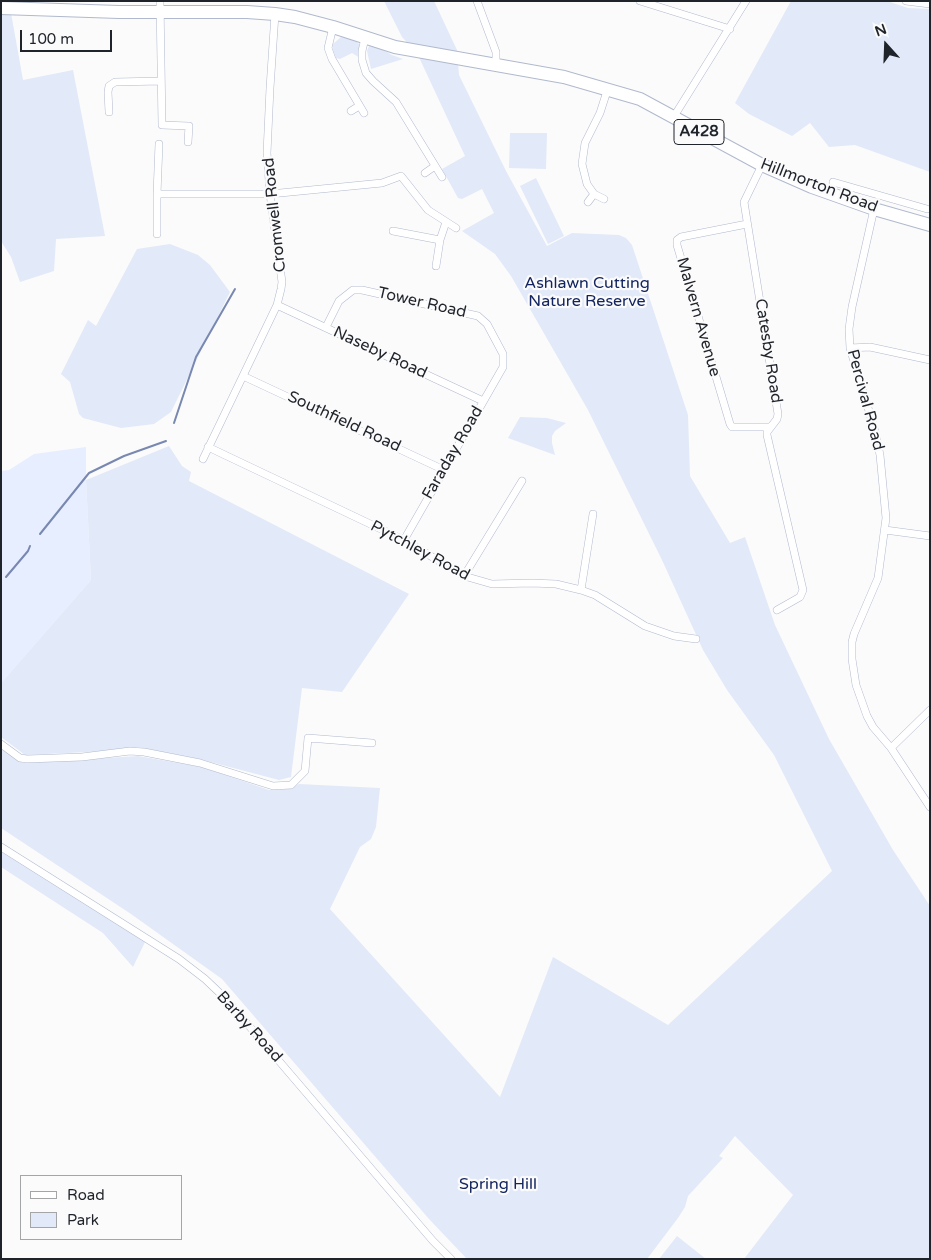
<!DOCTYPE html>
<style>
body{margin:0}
#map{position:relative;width:931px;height:1260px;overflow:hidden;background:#fbfbfb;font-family:"Varela Round",sans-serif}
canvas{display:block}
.frame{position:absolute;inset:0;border:2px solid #1f232a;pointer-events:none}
.legend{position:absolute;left:20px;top:1175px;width:162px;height:65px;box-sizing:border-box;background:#fbfbfb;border:1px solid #a3a5a7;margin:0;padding:6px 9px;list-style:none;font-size:15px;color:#1f232a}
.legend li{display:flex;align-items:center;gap:10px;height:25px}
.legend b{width:25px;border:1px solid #a3a5a7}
.north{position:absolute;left:861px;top:20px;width:50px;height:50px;-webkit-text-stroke:4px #fbfbfb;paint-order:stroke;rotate:340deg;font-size:14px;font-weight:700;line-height:20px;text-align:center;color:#1f232a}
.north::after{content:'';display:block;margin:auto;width:18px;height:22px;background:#1f232a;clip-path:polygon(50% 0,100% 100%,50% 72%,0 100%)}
.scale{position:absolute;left:20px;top:30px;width:92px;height:22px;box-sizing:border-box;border:2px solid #1f232a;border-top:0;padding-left:6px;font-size:15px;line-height:18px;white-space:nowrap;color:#1f232a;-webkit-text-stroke:4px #fbfbfb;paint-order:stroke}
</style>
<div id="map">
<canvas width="931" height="1260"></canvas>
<div class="frame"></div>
<ul class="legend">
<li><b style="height:6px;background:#fff"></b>Road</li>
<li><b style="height:14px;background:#e2e9f8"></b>Park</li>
</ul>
<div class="north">N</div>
<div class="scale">100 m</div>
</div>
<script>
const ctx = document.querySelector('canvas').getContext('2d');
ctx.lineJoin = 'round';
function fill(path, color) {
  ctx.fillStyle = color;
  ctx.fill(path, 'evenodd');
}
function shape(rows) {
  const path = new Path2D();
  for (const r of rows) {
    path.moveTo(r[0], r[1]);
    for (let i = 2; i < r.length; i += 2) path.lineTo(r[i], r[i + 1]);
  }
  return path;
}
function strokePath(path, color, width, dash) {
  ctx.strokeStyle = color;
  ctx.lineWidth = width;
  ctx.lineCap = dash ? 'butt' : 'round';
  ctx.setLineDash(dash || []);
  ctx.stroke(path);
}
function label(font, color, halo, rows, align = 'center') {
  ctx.font = font + ' "Varela Round",sans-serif';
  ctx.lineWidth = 4.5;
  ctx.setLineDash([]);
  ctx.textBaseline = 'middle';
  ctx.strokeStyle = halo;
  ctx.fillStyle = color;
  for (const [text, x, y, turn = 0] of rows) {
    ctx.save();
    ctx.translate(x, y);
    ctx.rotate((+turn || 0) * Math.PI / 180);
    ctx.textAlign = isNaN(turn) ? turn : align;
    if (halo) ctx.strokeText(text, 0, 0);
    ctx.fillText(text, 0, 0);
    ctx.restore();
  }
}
const built = shape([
 [86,447,86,480,91,580,1,683,1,471,9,470,34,454]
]);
const green = shape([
 [384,1,434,1,457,50,459,75,506,171,547,246,572,233,619,235,626,238,632,245,688,415,690,476,730,543,745,537,775,625,829,739,893,850,930,906,930,1259,744,1259,793,1195,735,1136,719,1156,723,1158,688,1196,685,1207,678,1218,647,1259,467,1259,429,1219,222,979,131,914,1,828,1,749,23,763,138,756,202,767,269,790,289,789,299,784,380,788,376,827,371,839,360,847,330,909,500,1097,553,957,668,1025,832,871,774,755,727,690,703,650,662,560,588,410,511,276,495,254,462,231,494,213,482,189,462,199,458,198,442,169,465,156,417,53,402,37],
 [791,1,887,1,908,8,930,9,930,172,855,145,829,147,810,123,792,136,749,114,735,103],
 [1,13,11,13,23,80,73,70,105,236,56,239,54,271,20,282,11,257,1,241],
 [341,37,355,40,360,45,360,58,352,53,340,59,336,58,333,50,333,44],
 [369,46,378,47,392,55,403,59,371,69,367,51],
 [510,133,547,133,546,169,509,168],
 [536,178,564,236,548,244,520,186],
 [170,244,198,255,210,265,230,292,171,412,154,424,121,428,83,418,79,414,70,382,61,374,88,320,96,326,137,249],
 [520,417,547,418,566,423,555,431,552,436,552,443,555,455,508,438],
 [169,446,182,466,191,472,189,481,409,594,342,692,302,688,291,777,279,780,199,759,138,747,109,751,25,755,1,737,1,683,91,580,86,480],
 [1,850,146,940,133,967,103,933,1,867],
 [677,1236,706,1259,659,1259]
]);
const stream = shape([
 [174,423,196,357,235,289],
 [40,534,89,473,124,456,166,441],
 [6,577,28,551,30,546]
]);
const street = shape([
 [160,1,162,125,189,126,188,142],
 [477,1,496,52,496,65],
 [640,1,730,29],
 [906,1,930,4],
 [333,27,328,48,332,59,364,113],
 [365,38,362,51,362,60,366,73,373,81,396,102,442,177],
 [351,111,359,106],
 [109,112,108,92,109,86,115,82,161,81],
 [673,118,746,1],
 [159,144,157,194,270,194,382,183,401,176,428,210,456,228],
 [762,165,744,202,778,414,777,419,767,432,767,435,803,590,800,597,777,610],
 [425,173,435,166],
 [833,182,927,209],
 [604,199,594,194,587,184,582,164,585,143,600,113,608,88],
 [588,202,594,194],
 [874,209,852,307,849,329,850,348,875,431,880,455,886,518,878,578,854,634,852,642,852,659,856,685,867,716,873,727,891,748,930,807],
 [747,224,681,237,677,240,677,245,730,424,732,427,769,427],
 [393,231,440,240],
 [157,234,157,194],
 [436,266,440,240,446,222],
 [277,305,483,401],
 [326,327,339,301,353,290,362,290,478,316,487,324,503,354,503,367,404,540],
 [850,348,870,347,930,360],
 [243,376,444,470],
 [208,447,404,540,464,576,492,584,532,583,556,584,581,590,595,595,645,626,674,636,696,639],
 [203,459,277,305,281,289,282,282,270,194,267,153,270,88,275,14],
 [885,530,930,536],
 [464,576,522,481],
 [581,590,593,514],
 [1,744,20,758,27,759,82,757,130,751,144,752,200,763,273,786,291,785,305,771,308,738,372,743],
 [891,748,930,710],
 [1,847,179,959,205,979,226,999,433,1241,451,1259]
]);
const highway = shape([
 [1,8,119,12,247,12,275,14,295,17,333,27,395,47,564,77,640,99,762,165,812,187,874,209,930,225]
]);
const shields = [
 [699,132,50]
];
const shieldNames = [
 ["A428",699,132]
];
const streetNames = [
 ["Hillmorton Road",819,186,21],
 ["Cromwell Road",275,215,-96],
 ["Tower Road",422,303,13],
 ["Malvern Avenue",698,317,74],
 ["Catesby Road",768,351,81],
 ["Naseby Road",380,353,25],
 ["Percival Road",865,400,75],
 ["Southfield Road",344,422,25],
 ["Faraday Road",453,453,-60],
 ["Pytchley Road",420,551,28],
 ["Barby Road",249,1027,48]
];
const parkNames = [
 ["Ashlawn Cutting",587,284],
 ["Nature Reserve",587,302],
 ["Spring Hill",498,1185]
];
fill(built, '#e7eeff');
fill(green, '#e2e9f8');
strokePath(stream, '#7888b0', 2);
strokePath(street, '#b0b9cd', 8);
strokePath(highway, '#b0b9cd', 14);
strokePath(street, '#fff', 7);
strokePath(highway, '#fff', 12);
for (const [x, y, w] of shields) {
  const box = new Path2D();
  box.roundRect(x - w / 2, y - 12.5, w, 25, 4);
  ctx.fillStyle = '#fbfbfb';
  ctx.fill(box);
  strokePath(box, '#1f232a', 1);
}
label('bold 15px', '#1f232a', null, shieldNames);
label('16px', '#1f232a', '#fbfbfb', streetNames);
label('16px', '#132460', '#fbfbfb', parkNames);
</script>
